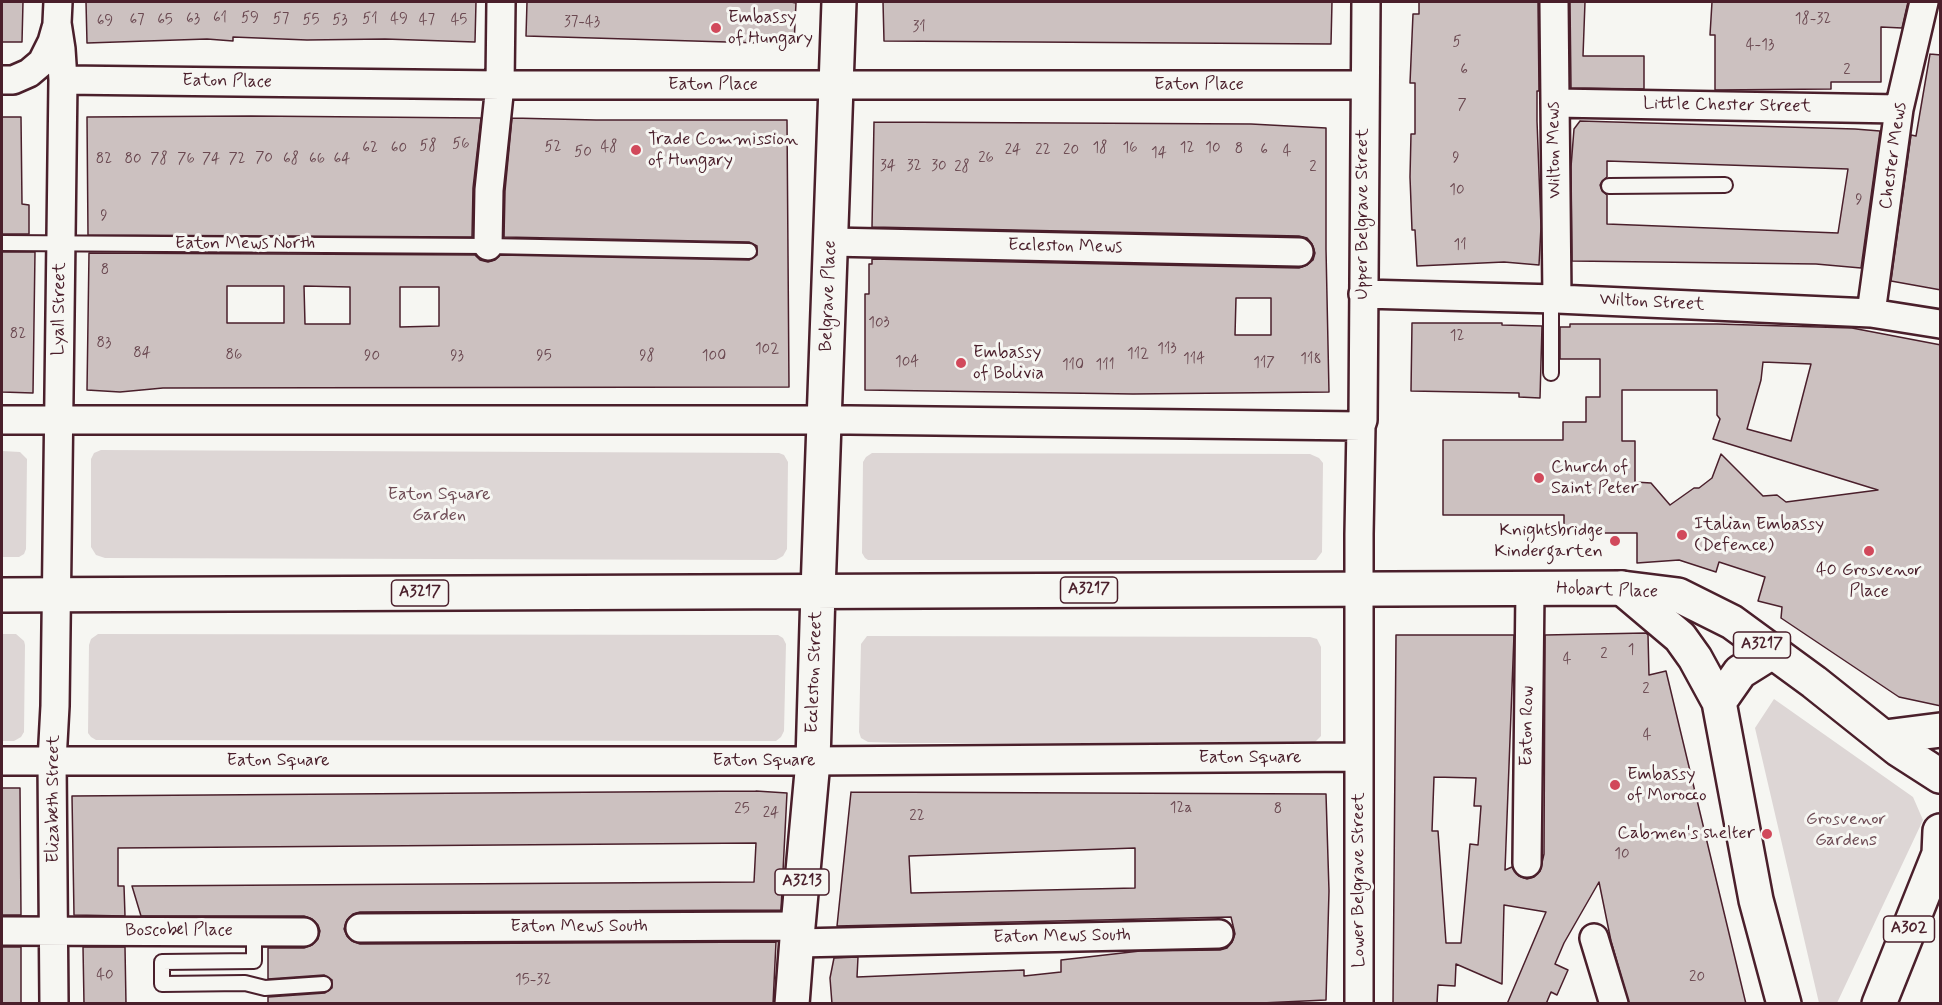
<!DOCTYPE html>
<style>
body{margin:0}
#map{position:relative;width:1942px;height:1005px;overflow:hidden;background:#f6f6f2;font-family:Mynerve,sans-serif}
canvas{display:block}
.frame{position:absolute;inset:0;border:3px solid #4a1f2b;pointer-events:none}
</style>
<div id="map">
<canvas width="1942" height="1005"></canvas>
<div class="frame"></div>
</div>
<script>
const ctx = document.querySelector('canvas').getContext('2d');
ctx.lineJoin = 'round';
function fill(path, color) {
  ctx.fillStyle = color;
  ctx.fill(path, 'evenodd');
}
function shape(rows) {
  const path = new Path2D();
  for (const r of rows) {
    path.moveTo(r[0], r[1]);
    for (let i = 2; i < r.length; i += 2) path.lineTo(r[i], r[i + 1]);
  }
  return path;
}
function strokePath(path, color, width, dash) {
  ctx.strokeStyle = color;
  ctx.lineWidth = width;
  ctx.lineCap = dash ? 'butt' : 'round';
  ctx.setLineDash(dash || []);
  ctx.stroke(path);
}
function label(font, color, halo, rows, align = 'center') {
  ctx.font = font + ' Mynerve,sans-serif';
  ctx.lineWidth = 6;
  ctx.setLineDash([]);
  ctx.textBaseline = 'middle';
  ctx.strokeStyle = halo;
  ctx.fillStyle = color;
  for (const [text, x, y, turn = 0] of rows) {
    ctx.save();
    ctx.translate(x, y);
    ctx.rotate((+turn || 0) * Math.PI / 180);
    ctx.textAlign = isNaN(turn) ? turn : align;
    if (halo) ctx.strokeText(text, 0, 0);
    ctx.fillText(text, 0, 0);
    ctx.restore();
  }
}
const green = shape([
 [101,450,779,453,784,455,788,462,787,549,783,556,776,560,105,558,96,555,91,547,91,459,94,453],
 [2,451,20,452,27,459,26,549,24,554,19,557,2,557],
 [872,453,1310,454,1319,458,1323,463,1322,552,1316,560,868,560,865,558,862,553,863,462,866,457],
 [2,634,16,634,24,641,25,645,24,732,21,737,14,741,2,741],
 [98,634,778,635,783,638,786,644,784,731,781,737,776,741,96,740,91,737,88,733,89,645,91,639],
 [867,636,1310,637,1317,639,1321,647,1321,736,1314,743,899,743,868,742,861,738,859,732,861,644],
 [1774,699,1913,797,1923,820,1837,1003,1819,1003,1755,728]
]);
const building = shape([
 [2,2,23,2,22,42,2,42,2,2],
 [86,2,476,2,475,42,385,39,307,40,233,37,233,41,207,39,87,43,86,2],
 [527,2,791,2,796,3,794,44,526,36,527,2],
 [883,2,1332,2,1331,44,884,41,883,2],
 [1419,2,1538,2,1539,91,1537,91,1537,121,1541,227,1539,265,1504,262,1417,266,1415,230,1412,230,1410,177,1411,134,1415,134,1415,83,1410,83,1413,14,1419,14,1419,2],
 [1570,2,1585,2,1583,56,1644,56,1644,89,1571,88,1570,2],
 [1712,2,1908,2,1902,28,1881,27,1881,82,1831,82,1831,89,1715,90,1715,35,1710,35,1712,2],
 [1930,54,1941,55,1941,290,1891,281,1911,135,1916,136,1930,54],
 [251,116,481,118,473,188,472,237,88,235,87,117,251,116],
 [2,117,21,117,22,204,29,205,29,234,2,234,2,117],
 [512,118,596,120,787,120,789,387,163,388,120,392,87,390,89,253,475,255,480,260,488,262,495,260,500,255,749,260,757,255,757,246,749,242,504,237,505,191,512,118],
 [227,286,284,286,284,323,227,323,227,286],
 [304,286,350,287,350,324,305,324,304,286],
 [400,287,439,287,439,326,400,327,400,287],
 [1580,121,1855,129,1880,131,1861,268,1816,264,1572,261,1571,167,1574,129,1580,121],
 [1607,161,1848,169,1838,233,1607,224,1607,195,1602,191,1600,185,1602,181,1607,177,1607,161],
 [874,122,1251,124,1326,128,1326,249,1329,392,1133,394,865,390,865,294,869,294,869,264,872,264,872,259,1299,268,1307,265,1313,260,1315,253,1312,244,1307,238,1299,236,872,227,874,122],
 [1236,298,1271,298,1271,335,1235,335,1236,298],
 [2,252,35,252,33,393,2,392,2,252],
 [1412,323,1502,323,1502,325,1542,326,1540,398,1519,397,1519,393,1411,391,1412,323],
 [1570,324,1717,324,1852,328,1941,345,1941,706,1899,697,1781,618,1782,607,1758,601,1765,577,1719,562,1716,572,1679,560,1637,563,1637,533,1564,533,1564,515,1443,515,1443,440,1563,440,1563,422,1586,422,1586,397,1600,397,1600,359,1560,359,1560,327,1570,327,1570,324],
 [1763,362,1811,364,1791,441,1747,429,1761,380,1763,362],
 [1622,390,1717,390,1717,415,1720,419,1713,439,1878,490,1786,502,1777,495,1763,496,1721,454,1712,478,1699,488,1694,488,1670,505,1651,483,1635,482,1635,441,1622,441,1622,390],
 [1646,633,1648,635,1649,675,1666,671,1746,1004,1629,1004,1611,941,1599,882,1564,943,1555,964,1568,970,1557,995,1551,992,1546,1004,1507,1004,1546,912,1504,905,1502,984,1456,964,1455,986,1438,985,1437,1004,1393,1004,1396,635,1514,635,1505,870,1512,867,1519,876,1527,879,1534,877,1540,871,1544,854,1545,635,1646,633],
 [1434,777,1476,778,1474,806,1481,806,1478,845,1470,844,1461,943,1446,943,1438,831,1432,831,1434,777],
 [2,788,20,788,21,915,2,915,2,788],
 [756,791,787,793,781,910,360,912,353,914,347,920,344,929,347,936,352,941,360,944,776,942,773,1004,268,1004,268,997,325,993,332,988,332,980,324,975,268,979,268,948,304,948,312,945,318,939,320,931,318,925,312,919,304,916,141,916,132,886,754,882,756,843,118,848,118,886,124,886,125,916,74,915,72,796,756,791],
 [851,792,1326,794,1329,891,1326,1000,1240,1004,832,1004,830,978,834,958,858,957,857,977,1024,970,1024,976,1061,972,1061,960,1140,951,1220,950,1227,948,1232,942,1235,934,1231,917,837,926,851,792],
 [1135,848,1135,888,911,893,909,856,1135,848],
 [2,947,21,947,21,1004,2,1004,2,947],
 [83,947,125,947,126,1004,84,1004,83,947]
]);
const service = shape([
 [1609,186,1725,185],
 [2,243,488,246,749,251],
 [1551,373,1551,299],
 [254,931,254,961,162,962,162,984,245,983,265,988,324,984]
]);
const minor = shape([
 [1554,2,1557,299],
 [2,80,13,80,29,73,42,62,52,42,56,28],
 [63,80,500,85,1364,85],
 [1555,103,1899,109],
 [831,242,1299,252],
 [488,246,489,190,500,85,501,2],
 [1363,294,1557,299,1871,313,1940,324],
 [1871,313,1899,109,1924,2],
 [2,420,850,420,1361,426],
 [2,761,813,761,1359,757],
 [1527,863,1530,589],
 [360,928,798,926],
 [2,931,304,932],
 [1594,938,1614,1004],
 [797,943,1219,934],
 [54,1004,52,761,55,706,63,80,61,49,57,23,58,2],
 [1359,1004,1359,534,1361,426,1363,420,1366,2]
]);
const secondary = shape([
 [1622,588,1680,637,1695,658,1719,702,1756,900,1784,1004],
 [818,591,839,2],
 [1719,702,1740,672,1772,652]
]);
const primary = shape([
 [2,595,1622,588,1678,595,1732,622,1814,682,1898,749,1940,776],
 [1885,737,1940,730],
 [792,1004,798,926,813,761,818,591]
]);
const trunk = shape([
 [1879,1004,1939,854,1940,831]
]);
const markers = [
 [716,28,6,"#d1495b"],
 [636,150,6,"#d1495b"],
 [961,363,6,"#d1495b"],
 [1539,478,6,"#d1495b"],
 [1682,535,6,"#d1495b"],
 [1615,541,6,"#d1495b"],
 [1869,551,6,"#d1495b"],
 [1615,785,6,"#d1495b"],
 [1767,834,6,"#d1495b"]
];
const numberNames = [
 ["61",220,19],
 ["59",250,19],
 ["63",193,20],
 ["57",281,20],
 ["51",370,20],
 ["49",399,20],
 ["18-32",1813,20],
 ["67",137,21],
 ["65",165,21],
 ["55",311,21],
 ["53",340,21],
 ["47",427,21],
 ["45",459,21],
 ["69",105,22],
 ["37-43",582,23],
 ["31",919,28],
 ["5",1457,43],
 ["4-13",1760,46],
 ["6",1464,71],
 ["2",1847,71],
 ["7",1462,106],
 ["56",461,145],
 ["58",428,147],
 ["52",553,148],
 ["48",609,148],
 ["62",370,149],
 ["60",399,149],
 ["18",1100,149],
 ["16",1130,149],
 ["12",1187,149],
 ["10",1213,149],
 ["8",1239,150],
 ["24",1013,151],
 ["22",1043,151],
 ["20",1071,151],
 ["6",1264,151],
 ["4",1287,152],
 ["50",583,153],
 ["14",1159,154],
 ["70",264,159],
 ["26",986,159],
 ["9",1456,159],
 ["82",104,160],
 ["80",133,160],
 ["78",159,160],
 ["76",186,160],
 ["74",211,160],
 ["72",237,160],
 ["68",291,160],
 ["66",317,160],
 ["64",342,160],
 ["34",888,167],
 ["32",914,167],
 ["30",939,167],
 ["28",962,168],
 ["2",1313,168],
 ["10",1457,191],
 ["9",1859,201],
 ["9",104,217],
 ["11",1460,246],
 ["8",105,271],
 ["103",879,324],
 ["82",18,335],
 ["12",1457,337],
 ["83",104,344],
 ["102",767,350],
 ["113",1167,350],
 ["84",142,354],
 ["112",1138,355],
 ["86",234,356],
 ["90",372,357],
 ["93",457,357],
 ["95",544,357],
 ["98",647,357],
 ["100",714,357],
 ["114",1194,360],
 ["118",1311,360],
 ["104",907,363],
 ["117",1264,364],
 ["110",1073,366],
 ["111",1105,366],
 ["1",1631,651],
 ["2",1604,655],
 ["4",1567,660],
 ["2",1646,690],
 ["4",1647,736],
 ["12a",1181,809],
 ["25",742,810],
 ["8",1278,810],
 ["24",771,814],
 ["22",917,817],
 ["10",1622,855],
 ["40",105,976],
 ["20",1697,978],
 ["15-32",533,981]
];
const shields = [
 [1089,590,57],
 [420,593,57],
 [1762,645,57],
 [802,882,54],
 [1909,929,51]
];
const shieldNames = [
 ["A3217",1089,590],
 ["A3217",420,593],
 ["A3217",1762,645],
 ["A3213",802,882],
 ["A302",1909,929]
];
const poiNames = [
 ["Embassy",728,18],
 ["of Hungary",728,39],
 ["Trade Commission",648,140],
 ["of Hungary",648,161],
 ["Embassy",973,353],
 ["of Bolivia",973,374],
 ["Church of",1551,468],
 ["Saint Peter",1551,489],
 ["Italian Embassy",1694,525],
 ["(Defence)",1694,546],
 ["Knightsbridge",1603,531,"right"],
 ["Kindergarten",1603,552,"right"],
 ["40 Grosvenor",1869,571,"center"],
 ["Place",1869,592,"center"],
 ["Embassy",1627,775],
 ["of Morocco",1627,796],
 ["Cabmen's shelter",1755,834,"right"]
];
const streetNames = [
 ["Eaton Place",227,82,1],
 ["Eaton Place",713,85],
 ["Eaton Place",1199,85],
 ["Little Chester Street",1727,106,1],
 ["Wilton Mews",1555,150,-91],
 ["Chester Mews",1894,156,-82],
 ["Upper Belgrave Street",1363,214,-90],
 ["Eaton Mews North",245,244],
 ["Eccleston Mews",1065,247,1],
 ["Belgrave Place",829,296,-88],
 ["Wilton Street",1652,303,3],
 ["Lyall Street",60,309,-89],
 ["Hobart Place",1607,591,2],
 ["Eccleston Street",815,672,-88],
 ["Eaton Row",1528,726,-89],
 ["Eaton Square",1250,758],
 ["Eaton Square",278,761],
 ["Eaton Square",764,761],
 ["Elizabeth Street",54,799,-90],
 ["Lower Belgrave Street",1359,880,-90],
 ["Eaton Mews South",579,927],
 ["Boscobel Place",179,931],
 ["Eaton Mews South",1062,937,-1]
];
const parkNames = [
 ["Eaton Square",439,495],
 ["Garden",439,516],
 ["Grosvenor",1846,820],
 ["Gardens",1846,841]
];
fill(green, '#ddd6d5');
fill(building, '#ccc1c0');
strokePath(building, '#4a1f2b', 1.5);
strokePath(service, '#4a1f2b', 18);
strokePath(minor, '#4a1f2b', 32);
strokePath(secondary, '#4a1f2b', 38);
strokePath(primary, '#4a1f2b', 38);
strokePath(trunk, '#4a1f2b', 38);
strokePath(service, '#f6f6f2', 14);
strokePath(minor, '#f6f6f2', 27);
strokePath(secondary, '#f6f6f2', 33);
strokePath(primary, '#f6f6f2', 33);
strokePath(trunk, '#f6f6f2', 33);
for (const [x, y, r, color] of markers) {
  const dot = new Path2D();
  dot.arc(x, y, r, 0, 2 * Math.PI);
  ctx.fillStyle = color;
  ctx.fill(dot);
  strokePath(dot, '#f6f6f2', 2);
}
label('15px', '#6a4850', null, numberNames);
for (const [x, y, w] of shields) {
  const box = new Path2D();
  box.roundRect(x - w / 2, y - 13, w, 26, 4.5);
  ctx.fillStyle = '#f6f6f2';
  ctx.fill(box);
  strokePath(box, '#4a1f2b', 1.5);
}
label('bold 16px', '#4a1f2b', null, shieldNames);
label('18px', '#4a1f2b', '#f6f6f2', poiNames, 'left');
label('18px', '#4a1f2b', '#f6f6f2', streetNames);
label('18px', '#6f4d56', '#f6f6f2', parkNames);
</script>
